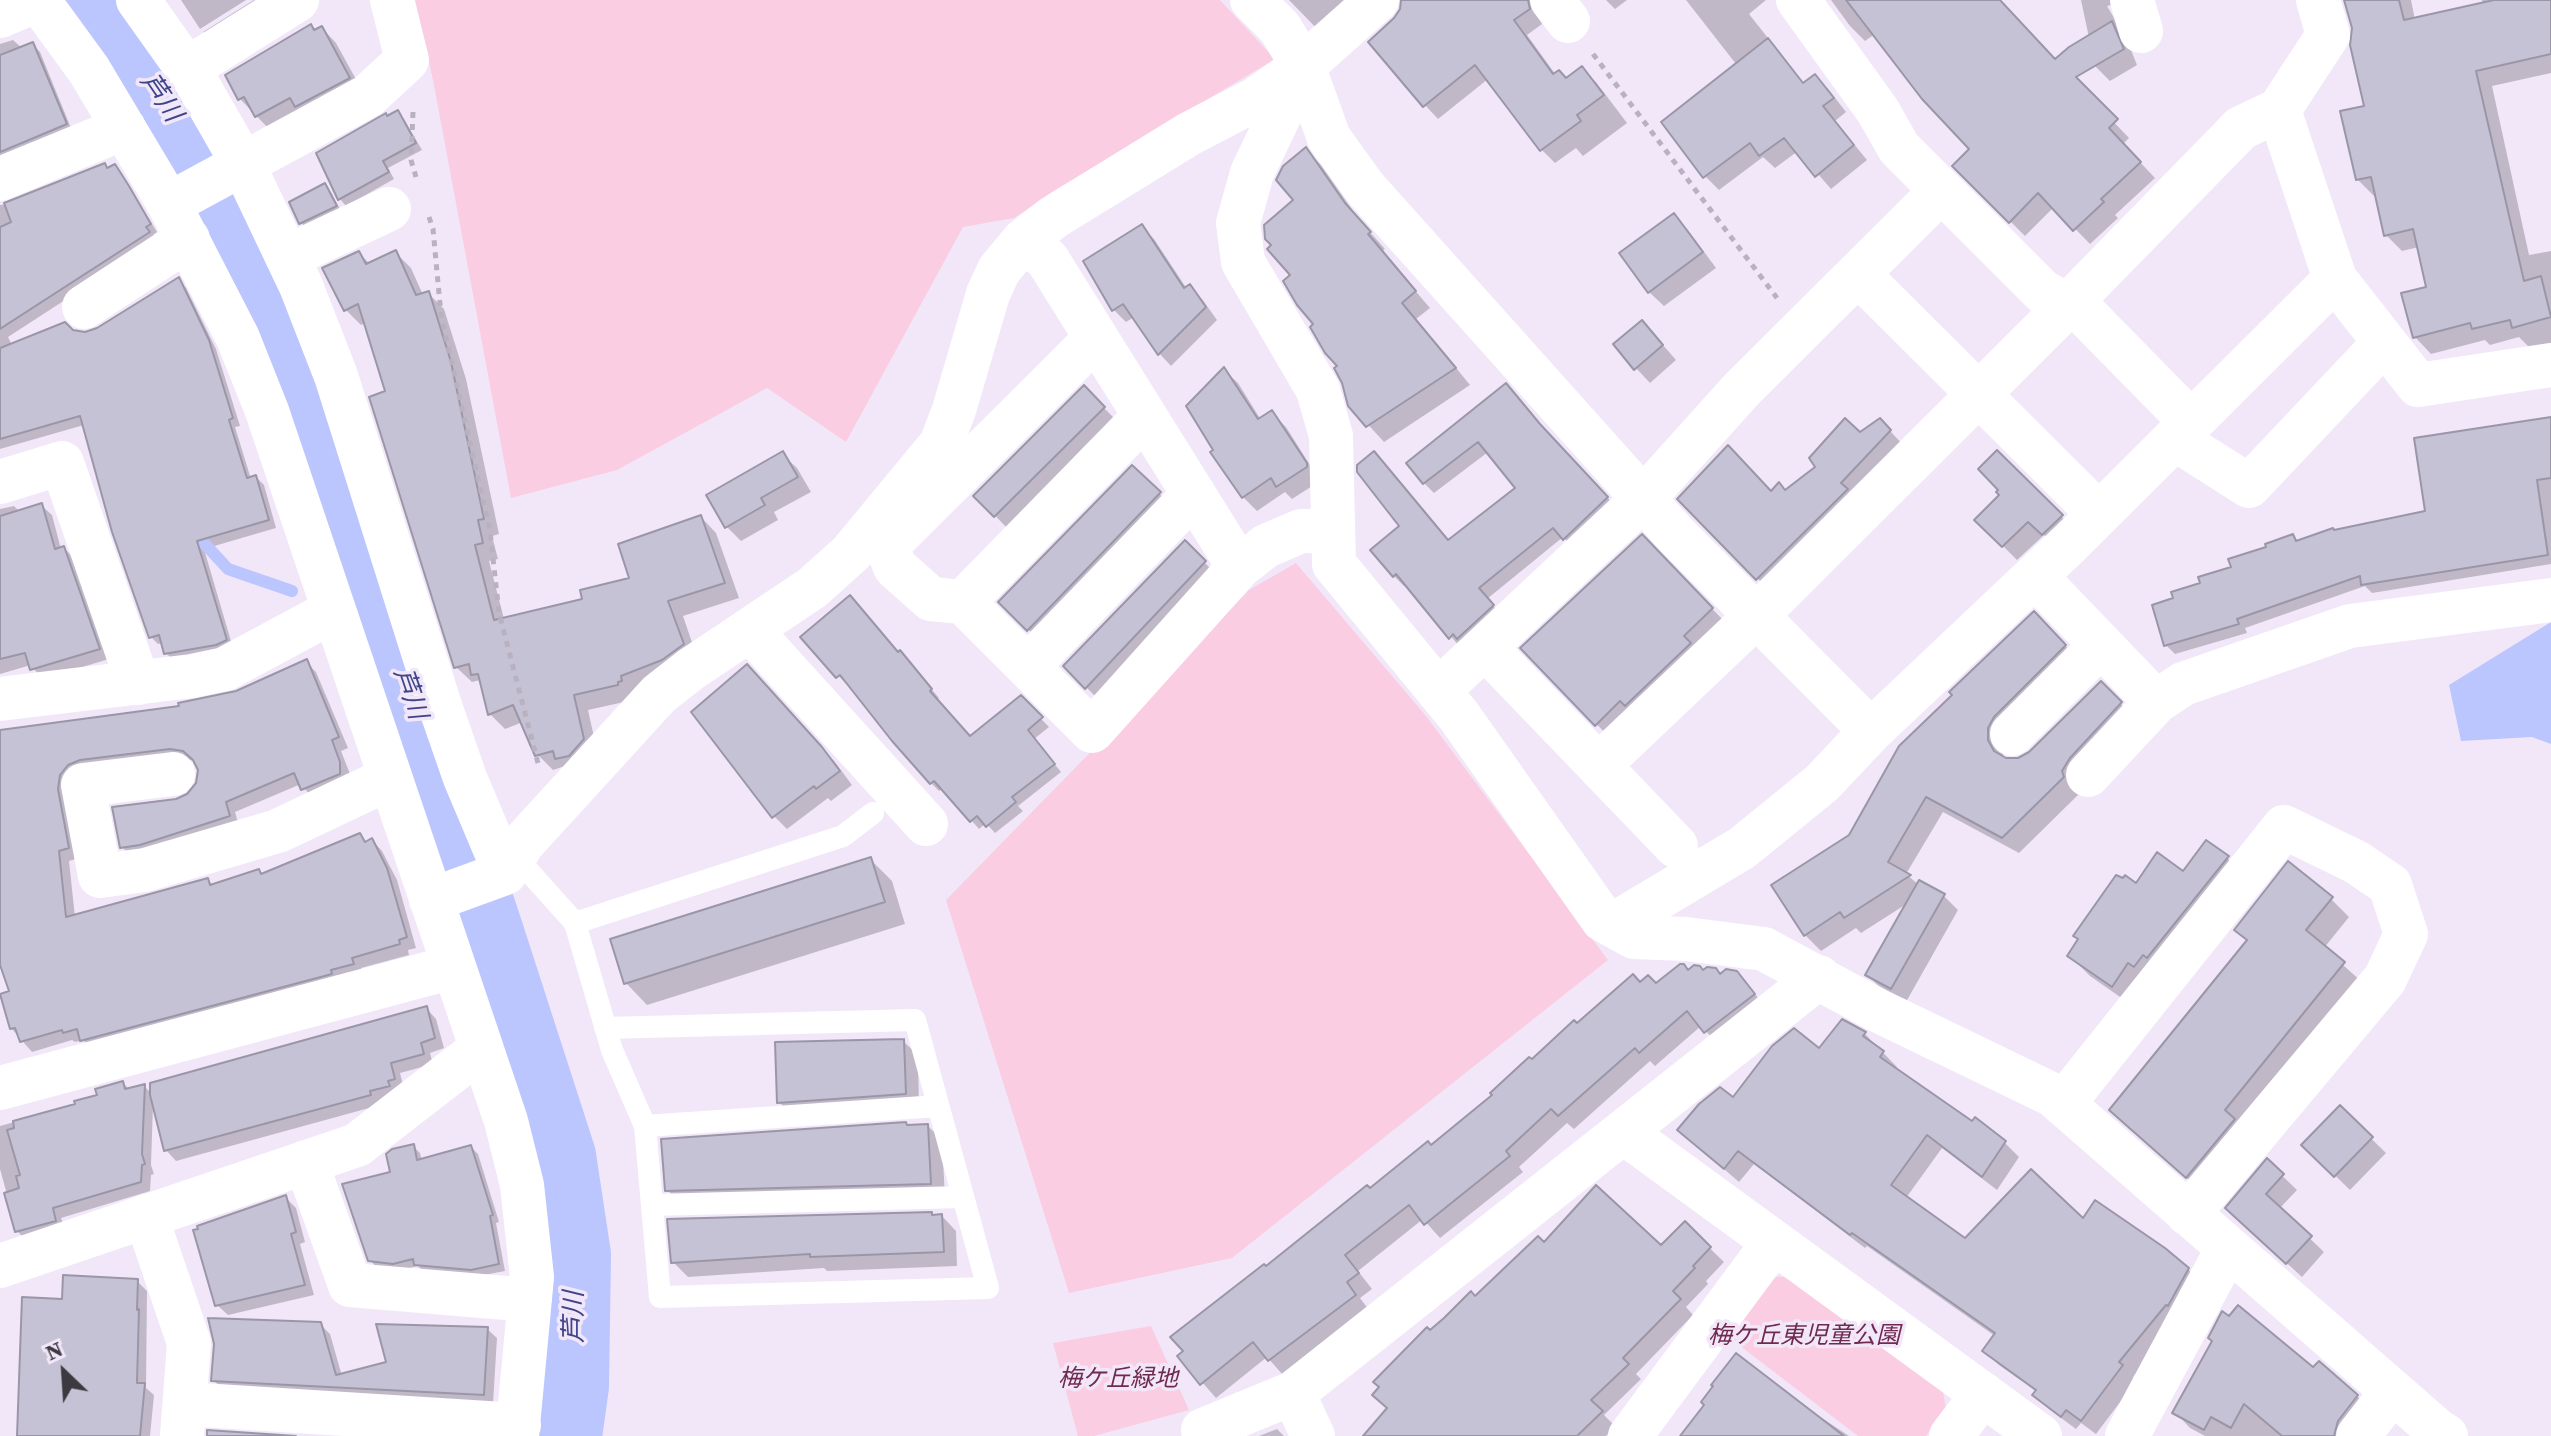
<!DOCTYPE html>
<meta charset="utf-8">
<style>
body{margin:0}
#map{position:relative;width:2551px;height:1436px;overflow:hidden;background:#f2e7f9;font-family:"Source Serif 4",serif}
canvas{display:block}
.north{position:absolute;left:24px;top:1332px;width:80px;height:80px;-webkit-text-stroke:6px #f2e7f9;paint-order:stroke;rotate:335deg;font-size:22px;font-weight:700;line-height:32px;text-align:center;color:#3d3940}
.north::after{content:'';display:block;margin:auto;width:28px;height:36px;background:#3d3940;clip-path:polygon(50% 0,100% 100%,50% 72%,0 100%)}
</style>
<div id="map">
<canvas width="2551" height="1436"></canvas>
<div class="north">N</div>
</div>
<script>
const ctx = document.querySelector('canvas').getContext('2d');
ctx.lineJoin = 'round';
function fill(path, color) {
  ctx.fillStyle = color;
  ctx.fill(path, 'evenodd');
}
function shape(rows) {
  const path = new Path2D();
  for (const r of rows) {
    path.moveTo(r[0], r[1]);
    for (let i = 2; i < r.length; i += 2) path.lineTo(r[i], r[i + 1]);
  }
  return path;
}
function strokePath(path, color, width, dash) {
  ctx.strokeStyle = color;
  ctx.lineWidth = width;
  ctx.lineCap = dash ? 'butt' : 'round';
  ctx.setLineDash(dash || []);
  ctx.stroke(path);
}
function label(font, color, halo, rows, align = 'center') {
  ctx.font = font + ' "Source Serif 4","Noto Sans JP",serif';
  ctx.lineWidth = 7;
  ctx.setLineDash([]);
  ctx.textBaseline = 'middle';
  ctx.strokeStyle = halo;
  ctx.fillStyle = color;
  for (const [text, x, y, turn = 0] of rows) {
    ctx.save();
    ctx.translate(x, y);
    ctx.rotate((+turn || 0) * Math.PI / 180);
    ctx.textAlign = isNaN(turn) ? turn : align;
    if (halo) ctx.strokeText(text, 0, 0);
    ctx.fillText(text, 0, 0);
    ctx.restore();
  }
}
const green = shape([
 [415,0,1220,0,1275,59,1055,190,1014,218,963,227,846,442,767,388,617,470,511,498,433,80],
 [1296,563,1426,716,1608,960,1232,1258,1069,1293,946,900,1249,590],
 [1800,1276,1942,1386,1946,1409,1926,1436,1858,1436,1727,1336,1773,1277],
 [1151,1326,1189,1410,1094,1436,1078,1436,1053,1343]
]);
const water = shape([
 [2551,622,2551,744,2532,737,2461,741,2449,685]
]);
const shadow = shape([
 [181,0,246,0,200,29],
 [254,0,269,0,208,37,203,32],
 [1289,0,1362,0,1323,35],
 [1413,0,1546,0,1540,18,1542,24,1527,35,1556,75,1567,80,1582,68,1596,82,1627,123,1583,156,1576,148,1555,163,1541,149,1488,79,1438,119,1425,105],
 [1606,0,1627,0,1615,9],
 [1686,0,1766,0,1749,14,1805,85,1815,77,1829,90,1846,112,1835,121,1867,160,1831,189,1798,151,1775,168,1763,157,1719,190,1705,176,1736,64],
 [1831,0,1989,0,2027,31,2129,138,2123,144,2155,178,2115,215,2118,218,2090,244,2054,207,2025,236,1955,166,1972,149,1875,34,1865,41,1850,26],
 [2081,0,2120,0,2121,3,2107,6,2127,40,2137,65,2110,81,2095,66],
 [2346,0,2411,0,2415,20,2483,5,2482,0,2551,0,2551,73,2492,86,2529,255,2551,251,2551,343,2531,349,2519,337,2490,345,2485,340,2431,354,2415,337,2428,288,2419,247,2402,251,2386,235,2377,195,2374,196,2357,179,2366,107,2354,28],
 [311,27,315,31,322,28,336,43,363,92,271,131,240,99,227,76,288,37],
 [13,40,22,48,32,44,40,52,73,133,0,163,0,44],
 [397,113,404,119,422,150,388,168,394,179,346,206,340,199,318,154],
 [1305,149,1321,165,1360,221,1385,249,1383,250,1389,260,1430,308,1416,319,1470,385,1384,442,1350,405,1340,366,1316,325,1293,275,1296,200],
 [104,165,109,169,114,167,122,175,157,232,153,235,156,241,8,337,12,345,73,331,85,334,98,330,178,280,186,288,216,349,240,426,235,427,251,479,256,477,264,485,276,528,204,549,233,648,174,661,166,653,163,643,158,644,151,637,84,425,0,449,0,205,9,204],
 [324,185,331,192,342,213,308,229,301,223],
 [1674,215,1688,230,1716,268,1664,306,1649,292],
 [1142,227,1154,239,1187,289,1189,287,1202,299,1217,320,1171,366,1159,353,1134,317,1126,322,1113,309],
 [395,252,411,268,423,295,428,293,444,309,466,379,499,534,492,536,498,559,489,561,504,619,584,600,632,580,701,517,716,533,739,598,683,616,698,660,633,700,588,710,598,755,553,770,537,754,523,722,505,729,490,714,480,680,472,682,456,667,388,393,366,323,361,325,346,310,359,253,370,264],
 [1656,337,1676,360,1650,383,1636,368],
 [1224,370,1238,383,1261,420,1272,413,1286,427,1320,481,1292,499,1285,492,1257,511,1243,497],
 [1506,386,1617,508,1574,548,1563,537,1487,599,1502,616,1460,647,1406,584,1404,586,1394,576,1373,550,1448,542,1517,488,1488,452,1434,493,1424,483],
 [1084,388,1118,422,1009,530,976,496],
 [1880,420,1904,446,1771,592,1680,499,1785,492],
 [2551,420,2551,564,2372,593,2365,586,2245,628,2247,633,2175,654,2166,645,2202,584,2293,536,2299,542,2427,513],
 [1997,453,2076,531,2057,548,2044,535,2017,560,1977,520,2002,495],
 [782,454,797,468,811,492,774,512,778,520,741,541,727,527],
 [1132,467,1181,515,1050,651,1001,602],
 [14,506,20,512,42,506,52,515,61,549,64,548,74,558,109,659,42,679,31,665,0,674,0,509],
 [1642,537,1726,623,1611,739,1523,648],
 [1185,543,1226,584,1108,709,1065,666],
 [2034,614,2081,662,2003,745,2003,758,2018,760,2030,754,2101,683,2136,720,2079,794,2019,853,1943,812,1906,874,1919,885,1944,896,1958,910,1906,1002,1882,989,1867,975,1908,903,1861,933,1856,928,1821,951,1805,935,1850,836],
 [803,637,899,654,907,661,939,698,937,700,970,738,1021,698,1049,727,1034,739,1061,772,1018,806,1023,811,995,833,986,823,979,829,943,788,939,791,931,783,849,682,846,684],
 [306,662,316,672,348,748,341,751,350,774,313,799,301,784,235,812,239,826,133,858,122,847,177,801,189,796,198,784,200,770,196,761,182,759,91,770,79,858,69,861,75,917,208,880,214,886,259,871,263,876,360,836,367,843,372,840,382,851,397,880,416,948,408,950,409,955,361,968,363,974,93,1050,83,1040,75,1042,72,1040,32,1052,11,1028,12,992,0,959,0,732,182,708,237,693],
 [760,680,835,762,852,785,831,801,828,798,787,829,774,816],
 [2227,858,2248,878,2133,1006,2090,976,2069,955,2123,881,2136,886,2184,873],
 [870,859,892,881,905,924,647,1005,626,983],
 [2331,899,2349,917,2324,948,2362,982,2205,1194,2130,1128],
 [1689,972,1721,976,1736,973,1768,1009,1720,1046,1701,1026,1655,1066,1650,1061,1574,1129,1567,1123,1519,1167,1523,1172,1440,1238,1423,1219,1358,1271,1372,1289,1360,1298,1369,1310,1283,1375,1267,1357,1216,1398,1180,1357,1266,1269,1431,1147,1577,1025,1640,984,1656,986],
 [426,1008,436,1019,444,1048,430,1053,433,1064,400,1073,404,1089,380,1105,176,1161,166,1150,153,1106,151,1165,154,1174,151,1175,150,1191,61,1218,65,1230,27,1241,17,1231,0,1169,0,1126,77,1105,123,1083,130,1090,144,1086,152,1094],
 [1865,1034,1897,1067,1895,1070,1972,1124,2005,1143,2019,1157,1997,1190,1942,1148,1906,1198,1966,1241,2083,1221,2188,1269,2202,1284,2182,1318,2133,1377,2136,1381,2096,1434,2081,1423,2076,1429,2049,1409,2035,1395,2037,1392,1999,1365,1984,1351,1995,1336,1867,1246,1865,1248,1754,1164,1739,1182,1679,1130,1819,1051],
 [903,1041,918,1055,919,1108,794,1117,779,1102],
 [2340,1108,2386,1153,2350,1190,2304,1145],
 [928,1126,942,1140,945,1198,682,1204,667,1190,908,1127],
 [413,1146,420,1153,422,1161,471,1147,478,1154,499,1222,496,1223,505,1271,479,1276,423,1271,418,1266,401,1270,377,1268,370,1260,392,1174],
 [2267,1161,2297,1190,2279,1209,2324,1252,2302,1277,2243,1223],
 [286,1198,296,1208,305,1242,300,1244,314,1295,228,1315,217,1305],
 [931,1214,934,1216,942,1216,956,1231,957,1266,827,1271,824,1268,688,1277,673,1262],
 [1685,1224,1724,1262,1706,1281,1708,1284,1686,1307,1693,1315,1636,1374,1641,1379,1604,1415,1615,1426,1606,1436,1366,1436,1389,1409,1430,1332,1544,1245,1661,1248],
 [137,1281,147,1291,146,1388,154,1395,150,1436,17,1436,24,1299,64,1301],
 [320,1324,330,1334,342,1376,388,1364,487,1329,497,1338,493,1404,223,1389,213,1380,216,1344],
 [2313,1370,2357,1396,2372,1411,2353,1436,2205,1436,2190,1428,2175,1412],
 [1706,1405,1815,1416,1816,1414,1849,1436,1683,1436],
 [1277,1429,1284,1436,1259,1436]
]);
const stream = shape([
 [195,526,204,543,228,569,292,591]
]);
const river = shape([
 [92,0,178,123,267,299,399,664,488,930,561,1156,576,1255,574,1386,567,1436]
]);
const building = shape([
 [1401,0,1528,0,1530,9,1514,20,1553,74,1559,70,1566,78,1582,66,1604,95,1577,115,1581,121,1540,151,1475,65,1423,107,1368,42,1394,18,1400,9,1401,0],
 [1846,0,2000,0,2055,59,2069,47,2112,21,2124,49,2076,77,2118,119,2109,128,2141,162,2101,199,2104,202,2073,231,2038,193,2009,223,1952,166,1969,149,1922,99,1846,0],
 [2344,0,2399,0,2404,20,2494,0,2551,0,2551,54,2476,71,2524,281,2541,276,2551,317,2512,328,2510,320,2472,329,2470,323,2413,338,2401,293,2426,287,2413,229,2384,236,2371,177,2356,180,2340,111,2364,106,2350,45,2352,28,2344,0],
 [311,24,314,30,322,26,350,78,295,107,290,98,255,117,244,97,238,100,225,75,311,24],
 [1768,38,1803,83,1815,74,1834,98,1823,106,1854,145,1815,177,1784,138,1759,156,1750,143,1703,178,1661,122,1768,38],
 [33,42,67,124,0,152,0,55,33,42],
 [398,110,416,143,383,161,389,172,338,200,316,153,386,113,387,116,398,110],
 [1306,147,1345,203,1371,232,1368,234,1374,241,1416,291,1402,303,1456,368,1366,427,1348,406,1342,383,1334,368,1337,366,1325,353,1310,327,1313,324,1297,305,1283,281,1290,275,1267,249,1271,245,1265,239,1264,225,1293,200,1276,180,1283,166,1306,147],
 [105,163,107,168,115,164,129,186,151,224,146,227,150,232,0,329,0,227,11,222,4,203,105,163],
 [325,183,337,206,299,224,289,202,325,183],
 [1674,213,1703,252,1648,293,1619,253,1674,213],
 [1142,224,1184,288,1190,284,1206,307,1158,355,1123,304,1112,311,1083,261,1142,224],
 [396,250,416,295,429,291,451,362,484,519,478,520,483,543,475,545,494,620,582,599,580,590,629,578,618,544,701,515,725,583,668,601,684,644,662,660,621,676,622,681,618,682,618,685,574,695,584,739,569,756,555,759,553,751,535,756,513,705,488,715,478,674,471,675,469,664,454,668,369,397,385,391,358,304,344,311,322,268,359,251,366,264,396,250],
 [179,277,209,340,233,418,229,420,247,478,256,475,269,520,197,541,227,640,216,645,164,654,159,635,149,638,112,532,80,416,0,439,0,348,65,322,73,330,85,332,97,328,179,277],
 [1642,320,1663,345,1634,370,1613,344,1642,320],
 [1224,367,1258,419,1272,410,1307,463,1307,467,1276,487,1271,478,1242,498,1210,452,1213,450,1186,406,1224,367],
 [1506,383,1540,424,1608,497,1563,540,1553,528,1479,588,1494,605,1457,639,1453,634,1449,639,1396,574,1393,577,1370,550,1399,526,1357,472,1357,465,1374,451,1448,540,1515,488,1478,442,1423,484,1406,463,1506,383],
 [1084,385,1105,407,994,517,973,496,1084,385],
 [2551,417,2551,478,2537,480,2548,555,2361,585,2360,576,2237,619,2239,624,2164,646,2152,605,2173,598,2171,592,2200,583,2198,577,2231,567,2228,559,2266,547,2265,544,2293,534,2296,541,2333,528,2334,530,2425,511,2414,438,2551,417],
 [1845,418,1860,432,1880,418,1891,430,1841,483,1848,489,1756,580,1677,499,1728,445,1771,491,1779,482,1785,490,1815,467,1809,458,1845,418],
 [1997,450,2063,515,2042,535,2028,522,2002,547,1974,520,1999,495,1996,492,1998,490,1978,469,1997,450],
 [783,451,798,477,761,498,765,505,725,528,706,495,783,451],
 [1132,465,1161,492,1027,631,998,602,1132,465],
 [42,503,55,549,64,546,100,649,30,670,25,653,0,659,0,516,42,503],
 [1642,534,1713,608,1684,636,1691,643,1625,706,1620,701,1595,726,1520,648,1642,534],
 [1185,540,1206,561,1085,689,1063,666,1185,540],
 [850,595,898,652,900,650,932,689,930,691,970,736,1021,695,1043,717,1028,730,1055,764,1012,797,1016,802,986,827,977,816,970,822,934,781,930,784,892,741,840,675,836,678,800,637,850,595],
 [2034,611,2066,645,1994,717,1988,728,1988,740,1994,751,2006,758,2018,758,2029,752,2101,681,2122,702,2070,758,2062,771,2064,777,2002,838,1926,797,1888,862,1911,875,1844,918,1840,912,1804,936,1771,885,1849,835,1899,746,1952,695,1949,692,2034,611],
 [307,659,339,737,332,740,340,762,340,774,301,790,294,773,226,802,230,816,140,845,120,848,112,807,176,799,187,794,196,783,198,770,193,760,183,751,170,749,80,760,68,765,60,775,58,789,69,848,59,851,66,917,208,878,210,885,259,869,261,874,360,833,365,842,372,838,387,868,407,937,399,940,400,944,352,958,354,964,331,970,332,974,80,1041,77,1029,63,1033,62,1030,20,1042,15,1028,10,1029,0,994,9,991,0,965,0,730,179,706,178,703,236,691,307,659],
 [747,664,822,747,840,771,816,789,814,786,772,818,691,712,747,664],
 [2206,840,2229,856,2147,958,2143,955,2134,967,2128,963,2112,987,2067,956,2078,939,2073,936,2116,875,2123,878,2125,875,2136,883,2157,852,2183,871,2206,840],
 [871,857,885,902,624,984,610,939,871,857],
 [2288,861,2333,897,2306,930,2345,962,2225,1110,2235,1119,2186,1178,2109,1110,2247,940,2234,930,2288,861],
 [1919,880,1945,894,1891,989,1865,975,1919,880],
 [1680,964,1684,964,1688,970,1694,965,1700,966,1703,970,1707,967,1716,968,1720,974,1726,969,1737,971,1755,994,1704,1033,1687,1011,1639,1053,1635,1048,1558,1116,1551,1109,1506,1151,1510,1156,1424,1225,1409,1205,1345,1255,1359,1273,1347,1282,1356,1295,1268,1361,1253,1342,1200,1385,1177,1356,1183,1351,1170,1337,1264,1264,1266,1266,1367,1185,1370,1188,1428,1141,1431,1145,1492,1095,1490,1093,1529,1057,1532,1059,1574,1020,1577,1023,1633,974,1640,982,1648,975,1656,983,1680,964],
 [427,1006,435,1038,421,1043,424,1054,391,1063,395,1079,388,1081,390,1086,370,1091,371,1095,164,1151,150,1095,150,1083,427,1006],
 [1842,1019,1866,1032,1863,1036,1884,1051,1880,1057,1972,1121,1975,1117,2006,1141,1982,1177,1927,1135,1891,1185,1965,1238,2031,1169,2083,1218,2095,1200,2165,1248,2189,1268,2168,1306,2166,1305,2119,1362,2123,1365,2081,1421,2066,1410,2061,1417,2032,1395,2036,1390,1982,1351,1995,1333,1852,1233,1850,1235,1738,1151,1724,1169,1677,1130,1699,1104,1720,1087,1733,1097,1772,1046,1794,1028,1819,1048,1842,1019],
 [904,1039,906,1094,777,1103,775,1042,904,1039],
 [123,1081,125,1089,145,1084,142,1154,145,1164,142,1165,141,1182,53,1208,56,1221,15,1232,4,1193,19,1188,16,1176,20,1175,7,1130,14,1128,13,1121,75,1104,74,1101,97,1095,95,1089,123,1081],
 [2340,1105,2373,1137,2334,1177,2301,1145,2340,1105],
 [906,1122,907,1125,928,1124,931,1184,665,1191,661,1139,906,1122],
 [414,1144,417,1160,471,1145,493,1215,490,1216,499,1264,471,1270,414,1265,413,1259,393,1264,368,1261,342,1184,390,1172,386,1154,392,1149,414,1144],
 [2267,1158,2284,1174,2266,1194,2312,1236,2286,1264,2225,1208,2267,1158],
 [1596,1185,1661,1245,1685,1221,1711,1247,1693,1266,1695,1268,1673,1291,1681,1299,1623,1358,1629,1364,1591,1400,1603,1411,1577,1436,1363,1436,1387,1408,1372,1395,1379,1387,1373,1382,1427,1327,1430,1330,1444,1318,1471,1291,1475,1296,1538,1236,1544,1242,1596,1185],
 [286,1195,296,1232,291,1234,305,1285,215,1306,193,1230,198,1229,197,1226,286,1195],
 [932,1212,932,1215,942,1214,944,1252,810,1257,810,1254,671,1263,667,1219,932,1212],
 [63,1275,138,1279,137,1310,139,1309,137,1383,145,1383,140,1436,17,1436,22,1297,62,1299,63,1275],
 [2238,1305,2313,1367,2319,1361,2358,1395,2338,1421,2334,1436,2282,1436,2244,1404,2231,1428,2211,1417,2204,1430,2172,1413,2212,1341,2208,1338,2222,1311,2229,1316,2238,1305],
 [208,1318,321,1322,336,1375,386,1362,376,1324,488,1327,484,1395,211,1381,214,1344,208,1318],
 [1736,1353,1844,1436,1680,1436,1704,1405,1701,1402,1713,1386,1711,1385,1736,1353],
 [207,1430,296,1436,207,1436,207,1430]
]);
const path = shape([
 [1593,54,1777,298],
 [413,112,411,160,416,177],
 [429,217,433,229,441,315,490,531,499,613,538,763]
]);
const lane = shape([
 [515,856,575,923,612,1050,645,1126,660,1297,988,1288,915,1020,605,1028],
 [575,923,843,836,873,813],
 [645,1126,938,1106],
 [652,1205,963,1197]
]);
const street = shape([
 [38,0,89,70,169,204,238,338,267,411,506,1121,522,1185,532,1277,517,1436],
 [138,0,195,80,243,164,301,286,336,376,441,709,465,778,505,873],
 [1252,0,1280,28,1303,66,1329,138,1365,188,1675,534,1871,731],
 [1552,0,1568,21],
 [1798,0,1878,111,1899,148,2043,292,2084,313,2191,422],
 [2132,0,2141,31],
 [0,16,38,0],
 [1303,66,1252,173,1238,223,1243,262,1318,390,1331,436,1334,564,1459,716,1603,920,1634,937,1686,939,1764,949,1879,1011,2053,1095,2438,1431,2446,1436],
 [187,69,297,0],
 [2279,110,2335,279,2418,385,2551,365],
 [0,179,124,128],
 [169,204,368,96,407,60,392,0],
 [1023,241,1047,259,1239,567],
 [287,257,389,209],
 [1858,274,2099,514],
 [84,307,188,239],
 [1096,338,887,546,895,567,931,599,963,602,1145,416],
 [2175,439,2249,486,2384,343],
 [0,482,62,463,138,683],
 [2035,576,2156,702,2183,684,2350,626,2551,600],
 [963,602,1092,731,1239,567,1266,546,1301,531,1333,531],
 [750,630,926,824],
 [1499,662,1676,846],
 [1028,666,1194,494],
 [1438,691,1643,499,1742,389,1941,191],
 [0,699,192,676,225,669,333,611],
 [2012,734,2100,646],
 [1599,765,1756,616,2068,305,2241,128,2279,110,2328,35,2318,0],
 [173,774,83,785,100,876,145,870,278,831,390,778],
 [2088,775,2156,702],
 [505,873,522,844,659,694,691,669,812,588,851,553,941,444,954,410,988,294,999,270,1023,241,1054,217,1189,134,1256,99,1303,66,1377,0],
 [431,900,505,873],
 [1613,925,1742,848,1822,783,1871,731,2070,543,2335,279],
 [0,1088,453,967],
 [2063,1104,2284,827,2356,862,2390,885,2406,934,2385,979,2188,1214],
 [1623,1132,2040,1436],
 [306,1162,350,1285,530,1300],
 [146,1216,189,1343,182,1436],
 [0,1266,357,1145,481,1049],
 [185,1404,519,1425],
 [1203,1430,1293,1393],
 [1313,1436,1293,1393,1819,977],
 [1630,1436,1774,1242],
 [1951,1436,1983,1394],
 [2127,1436,2228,1248],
 [2358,1436,2392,1392]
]);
const parkNames = [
 ["梅ケ丘東児童公園",1804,1337],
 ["梅ケ丘緑地",1118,1380]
];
const waterNames = [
 ["芦川",160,98,56],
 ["芦川",409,694,71],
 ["芦川",575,1317,-90]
];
fill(green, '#facde2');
fill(water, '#bbc5fe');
fill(shadow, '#0003');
strokePath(stream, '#bbc5fe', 12);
strokePath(river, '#bbc5fe', 70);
fill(building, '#c5c2d5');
strokePath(building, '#9a96a8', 2);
strokePath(path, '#bab1c0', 5, [6, 6]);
strokePath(lane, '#fff', 22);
strokePath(street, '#fff', 44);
label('italic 24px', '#702a50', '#f2e7f9', parkNames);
label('italic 26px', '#3e4588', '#f2e7f9', waterNames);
</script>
